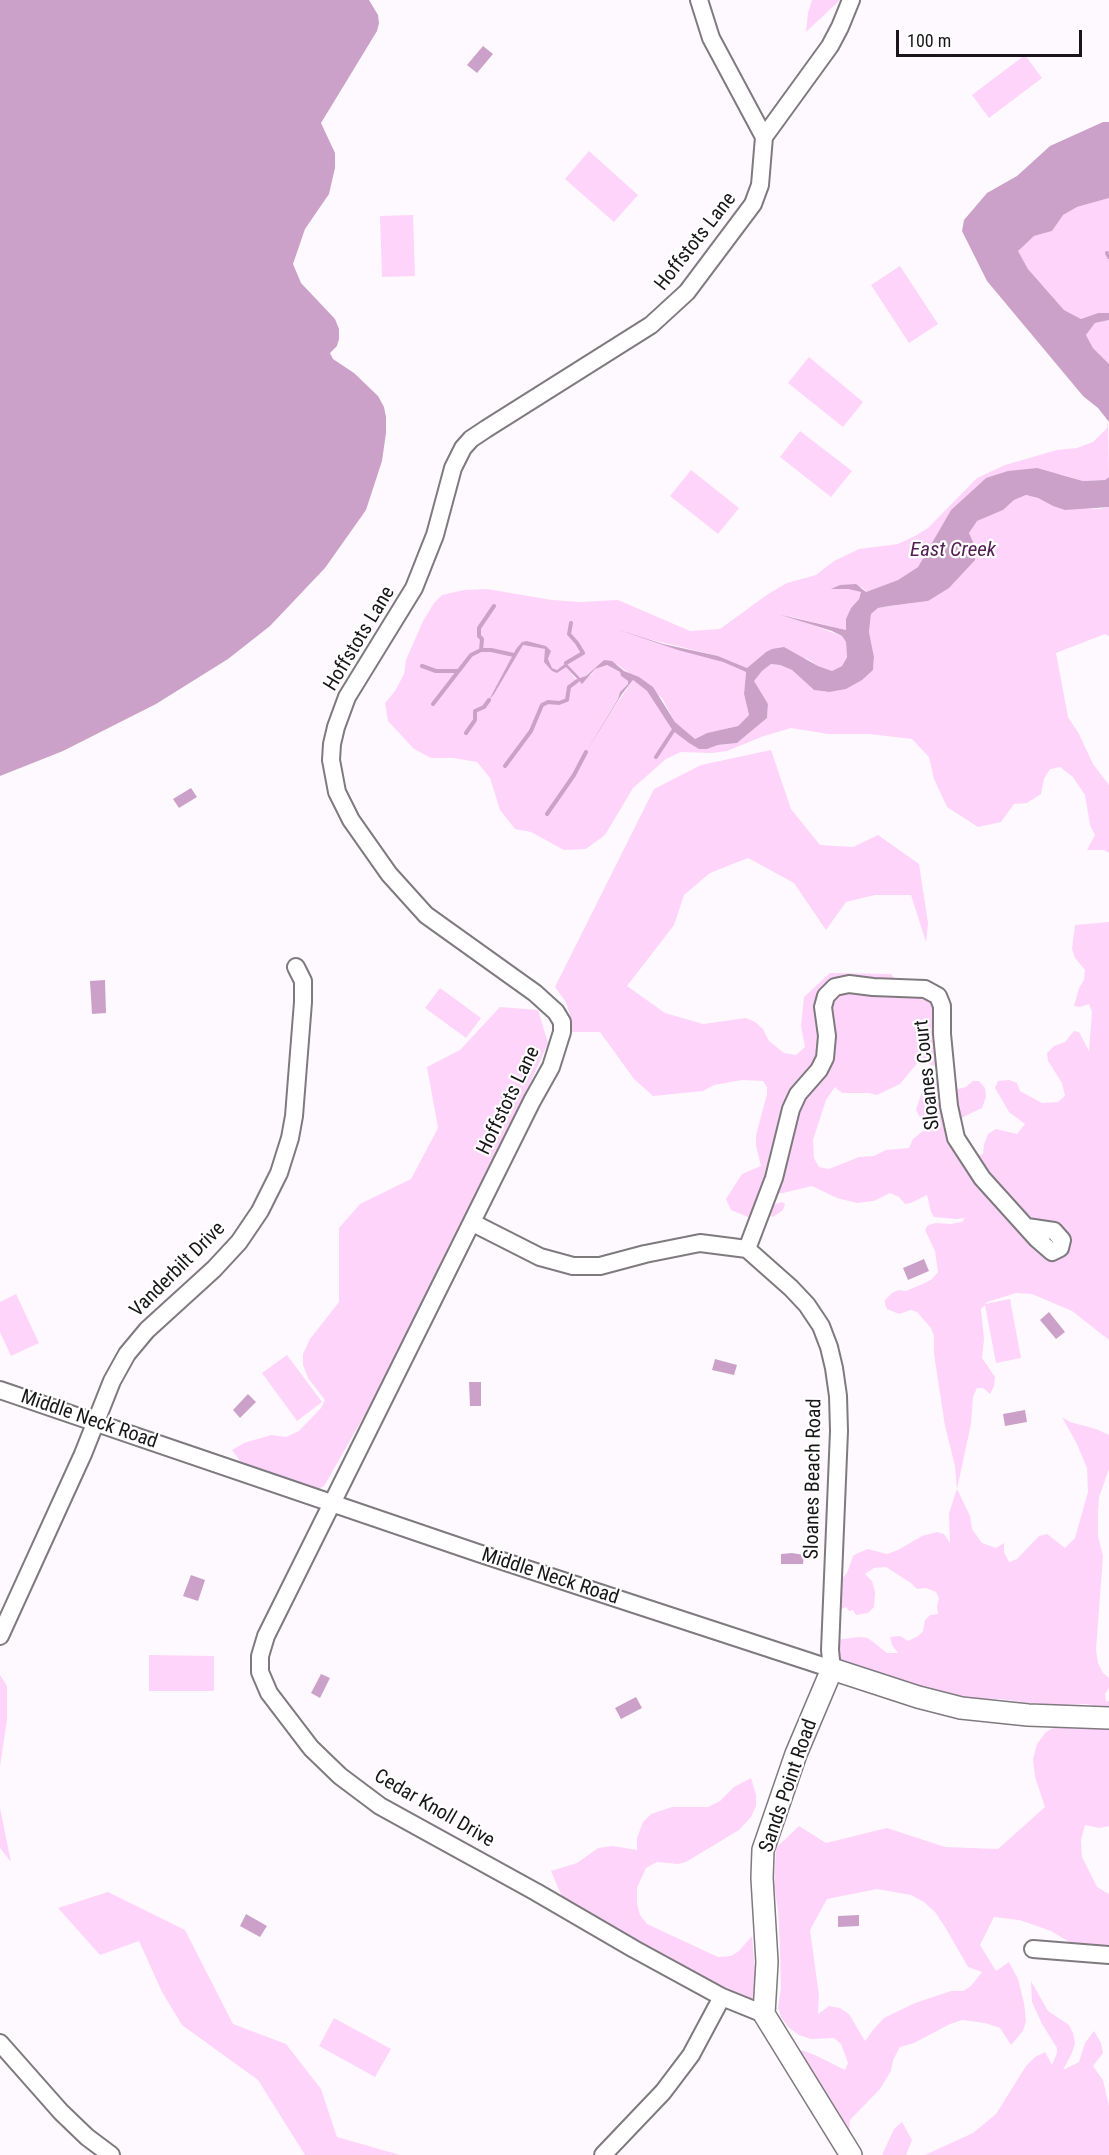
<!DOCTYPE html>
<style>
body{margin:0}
#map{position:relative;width:1109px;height:2155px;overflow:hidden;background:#fef9fe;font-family:"Roboto Condensed",sans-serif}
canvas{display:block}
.scale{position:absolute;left:896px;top:30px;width:186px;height:27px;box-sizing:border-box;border:3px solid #181618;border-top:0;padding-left:8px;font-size:18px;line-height:21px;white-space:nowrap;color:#181618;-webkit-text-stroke:4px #fff;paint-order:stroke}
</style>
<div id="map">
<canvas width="1109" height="2155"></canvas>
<div class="scale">100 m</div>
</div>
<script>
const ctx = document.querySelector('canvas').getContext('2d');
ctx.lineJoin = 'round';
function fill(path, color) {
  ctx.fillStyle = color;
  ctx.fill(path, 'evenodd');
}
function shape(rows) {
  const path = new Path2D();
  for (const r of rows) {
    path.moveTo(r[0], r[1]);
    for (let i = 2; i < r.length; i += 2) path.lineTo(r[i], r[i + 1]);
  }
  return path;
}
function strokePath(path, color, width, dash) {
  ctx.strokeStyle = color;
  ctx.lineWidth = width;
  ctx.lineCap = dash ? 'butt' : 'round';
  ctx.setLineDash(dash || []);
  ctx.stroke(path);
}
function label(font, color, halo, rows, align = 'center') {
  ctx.font = font + ' "Roboto Condensed",sans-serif';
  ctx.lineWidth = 4.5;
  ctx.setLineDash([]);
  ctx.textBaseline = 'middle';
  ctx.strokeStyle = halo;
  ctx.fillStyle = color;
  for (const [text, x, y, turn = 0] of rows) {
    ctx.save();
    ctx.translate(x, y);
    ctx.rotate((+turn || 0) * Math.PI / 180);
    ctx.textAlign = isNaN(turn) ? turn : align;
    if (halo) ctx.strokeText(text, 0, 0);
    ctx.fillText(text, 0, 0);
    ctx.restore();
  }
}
const green = shape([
 [812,0,840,0,806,32,808,13],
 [1025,55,1042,78,989,118,972,95],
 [589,151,638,195,614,222,565,179],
 [1109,198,1109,313,1098,313,1081,319,1064,310,1028,269,1017,250,1034,236,1052,231,1062,215,1077,207],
 [413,215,415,276,382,277,380,216],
 [900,266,938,324,909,343,871,285],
 [1109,320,1109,364,1093,348,1086,335,1095,323],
 [809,357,863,402,843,427,788,383],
 [1108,421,1109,477,1105,480,1083,481,1060,474,986,478,951,510,918,567,898,580,866,592,862,587,848,589,861,592,859,599,851,608,846,630,788,616,842,636,846,642,847,656,842,666,832,671,818,666,808,659,766,652,747,668,718,656,644,638,723,662,746,672,744,694,749,715,738,726,707,733,695,739,675,722,662,698,618,665,604,660,586,676,580,679,566,663,557,670,552,668,548,659,550,654,546,646,527,641,516,649,497,687,523,645,545,649,545,662,557,673,566,666,577,681,591,675,595,669,607,665,620,672,621,676,628,681,628,684,620,692,618,699,602,725,633,680,647,691,673,731,689,743,707,749,718,745,737,743,767,718,768,704,753,682,762,671,771,664,780,665,792,670,814,690,829,692,873,670,874,657,869,632,871,614,878,608,889,606,928,601,975,546,969,533,976,521,1003,510,1014,500,1026,495,1038,498,1053,506,1099,509,1109,507,1109,636,1105,634,1056,653,1068,717,1079,734,1093,764,1109,785,1109,853,1104,850,1087,850,1095,835,1090,825,1085,795,1073,777,1060,767,1050,769,1044,779,1041,794,1027,803,1014,804,1001,822,978,827,947,807,934,779,929,757,912,739,869,734,828,734,791,728,761,737,727,751,712,753,681,752,666,759,633,788,605,835,586,849,564,850,531,832,515,829,500,810,490,778,477,762,453,758,431,758,414,749,388,721,385,703,395,691,404,674,406,660,423,621,434,603,442,595,464,590,487,589,552,600,580,602,618,600,690,631,720,629,768,594,787,583,816,575,834,561,859,549,898,544,915,536,928,528,977,478,1005,465,1057,450,1077,448,1093,442,1107,428],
 [800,431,852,471,831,497,780,457],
 [691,470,739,508,718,534,670,496],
 [771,750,791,809,820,845,853,847,878,835,919,864,928,923,926,942,911,895,875,895,846,902,826,930,794,883,748,858,710,873,684,895,674,925,627,986,665,1013,703,1024,746,1018,755,1022,763,1029,769,1041,784,1053,796,1055,805,1047,801,1026,804,997,830,973,891,974,906,992,927,996,935,1002,939,1061,935,1066,919,1061,900,1084,877,1095,869,1093,842,1093,835,1087,826,1100,813,1140,814,1158,819,1167,829,1169,859,1157,874,1156,886,1150,909,1148,913,1139,923,1131,928,1124,921,1119,916,1110,926,1079,932,1076,958,1089,966,1087,973,1081,979,1081,985,1088,986,1097,982,1108,957,1120,949,1129,951,1147,961,1156,977,1157,983,1154,984,1144,988,1134,996,1129,1017,1134,1025,1124,1009,1112,995,1088,998,1081,1009,1080,1017,1083,1020,1091,1042,1103,1058,1102,1065,1096,1062,1083,1048,1061,1047,1053,1054,1046,1065,1042,1074,1031,1079,1032,1089,1051,1092,1012,1089,1004,1080,1007,1074,1006,1079,988,1084,980,1085,970,1075,958,1072,949,1075,925,1109,922,1109,1340,1072,1311,1032,1294,1016,1293,987,1302,985,1304,1010,1299,1021,1358,996,1363,985,1305,981,1309,984,1339,982,1358,995,1377,994,1386,990,1394,983,1388,977,1388,973,1397,971,1424,957,1489,970,1516,972,1529,982,1543,996,1548,1004,1543,1004,1552,1009,1562,1017,1559,1039,1536,1047,1534,1065,1548,1075,1538,1088,1492,1087,1468,1077,1444,1062,1417,1070,1422,1096,1429,1109,1435,1109,1469,1099,1497,1098,1512,1098,1536,1103,1556,1096,1650,1098,1663,1103,1673,1109,1678,1109,1688,1105,1694,1106,1701,1109,1701,1109,1708,1086,1704,1061,1705,1029,1703,1000,1699,977,1699,923,1692,841,1661,837,1652,835,1640,859,1637,868,1638,887,1653,898,1653,892,1645,890,1637,900,1636,908,1641,918,1636,923,1631,925,1620,930,1615,938,1614,937,1606,939,1598,936,1592,926,1588,917,1589,911,1583,886,1567,874,1568,865,1574,872,1581,875,1592,874,1607,868,1613,856,1615,853,1610,849,1611,846,1607,841,1609,838,1603,840,1581,847,1573,853,1556,858,1553,868,1549,887,1554,898,1550,922,1536,937,1532,944,1534,950,1543,949,1513,957,1489,955,1466,945,1426,934,1354,934,1336,931,1328,917,1312,911,1310,899,1314,887,1309,885,1304,885,1300,892,1293,898,1290,906,1291,925,1283,932,1279,938,1272,935,1251,925,1230,928,1225,936,1223,951,1224,962,1222,965,1218,956,1219,934,1217,931,1212,927,1195,911,1203,905,1204,899,1197,890,1193,874,1201,857,1203,837,1198,812,1186,783,1193,777,1193,769,1206,782,1202,785,1204,783,1210,773,1217,767,1214,767,1224,762,1228,752,1224,748,1217,731,1210,726,1199,742,1174,761,1166,756,1146,756,1135,767,1094,767,1087,763,1081,742,1080,714,1085,703,1091,653,1096,634,1079,600,1032,572,1032,572,1022,566,1002,555,987,654,789,701,765],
 [440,988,481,1018,466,1038,425,1008],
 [500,1007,538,1010,548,1043,498,1155,408,1339,324,1486,315,1491,256,1471,241,1462,232,1450,244,1443,271,1435,286,1437,299,1431,321,1408,325,1400,308,1378,303,1365,303,1354,310,1339,339,1302,339,1228,360,1204,411,1179,438,1128,427,1067,460,1050],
 [16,1294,39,1343,11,1356,0,1332,0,1302],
 [287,1355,322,1402,297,1421,262,1373],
 [149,1655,214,1656,214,1691,149,1691],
 [0,1675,7,1686,7,1720,0,1766],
 [1109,1721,1109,1826,1099,1828,1085,1825,1081,1840,1082,1857,1097,1887,1109,1894,1109,1951,1091,1950,1071,1943,1051,1931,1034,1925,1019,1920,994,1917,980,1945,996,1971,1009,1962,1018,1979,1024,2003,1026,2021,1023,2031,1011,2045,1000,2028,985,2023,962,2020,950,2024,914,2043,900,2047,893,2060,891,2071,880,2089,850,2120,849,2138,804,2061,801,2050,815,2055,845,2070,848,2063,841,2044,834,2038,811,2039,799,2035,788,2027,781,2017,778,2007,781,1989,780,1947,778,1910,774,1886,776,1848,799,1826,826,1843,887,1828,945,1847,998,1849,1045,1807,1035,1777,1033,1759,1037,1744,1046,1732,1061,1724],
 [877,1889,911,1895,924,1902,935,1912,945,1927,968,1967,982,1972,971,1986,963,1991,951,1991,915,2003,884,2018,873,2030,865,2041,849,2014,840,2008,829,2006,818,2014,819,1995,810,1930,827,1899],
 [751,1778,756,1795,756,1806,751,1817,739,1830,686,1862,678,1864,657,1862,646,1868,637,1888,637,1903,640,1915,647,1924,718,1957,731,1956,739,1951,752,1936,758,2005,597,1922,562,1897,551,1871,577,1863,598,1848,613,1846,637,1850,637,1838,643,1822,651,1814,672,1807,708,1807,720,1801,734,1787],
 [0,1808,11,1862,0,1848],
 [108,1892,185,1930,233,2024,286,2044,321,2089,337,2137,400,2155,305,2155,258,2080,182,2025,162,1992,139,1941,100,1955,58,1908],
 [1031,1981,1048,2011,1069,2025,1073,2033,1075,2043,1072,2053,1063,2070,1079,2062,1085,2043,1094,2031,1101,2043,1103,2053,1093,2066,1103,2080,1109,2106,1109,2155,925,2155,973,2133,996,2114,1026,2066,1035,2057,1045,2052,1052,2065,1057,2053,1057,2048,1042,2024,1032,2002],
 [334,2018,391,2049,375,2077,319,2046],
 [902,2122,912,2140,906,2155,882,2155,894,2129]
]);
const water = shape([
 [0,0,369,0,378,15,379,23,377,31,321,123,335,153,335,168,329,194,305,229,293,264,301,283,335,319,339,329,339,339,337,346,330,353,333,359,354,373,378,396,384,407,386,417,386,433,382,461,366,510,325,568,270,626,228,659,156,704,63,751,0,776],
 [483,46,493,54,477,73,467,65],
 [1103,122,1109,122,1109,198,1077,207,1063,215,1052,231,1034,236,1018,251,1028,269,1064,310,1081,319,1098,313,1109,313,1109,320,1095,323,1086,335,1093,348,1109,364,1109,422,1098,408,1083,396,987,281,962,231,964,220,987,193,1017,176,1050,146],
 [1037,468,1083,481,1105,480,1109,477,1109,507,1065,510,1053,506,1038,498,1026,495,1014,500,1003,510,977,521,969,533,975,546,975,560,949,588,928,601,889,606,878,608,871,614,869,632,874,657,873,670,862,680,846,689,829,692,814,690,792,670,780,665,771,664,762,671,754,681,768,704,767,718,737,743,718,745,707,749,699,749,689,743,673,731,647,691,633,680,622,694,586,752,618,699,620,692,628,684,628,681,621,676,620,672,607,665,595,669,582,684,566,667,557,673,552,671,544,662,545,649,523,645,494,694,489,700,516,649,522,642,527,641,546,646,551,651,548,659,552,668,557,670,566,663,580,678,586,676,604,660,612,661,624,671,639,677,653,687,675,722,695,739,707,733,738,726,749,715,744,694,746,672,723,662,678,650,616,629,663,644,718,656,747,668,766,652,772,649,784,647,818,666,832,671,842,666,847,657,846,642,842,636,832,631,781,615,846,630,846,619,851,608,859,599,861,592,848,589,831,589,840,585,856,584,866,592,898,580,918,567,951,510,986,478,1008,471],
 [191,788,197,797,179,808,173,799],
 [105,980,106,1013,92,1014,90,981],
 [924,1259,929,1271,908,1280,903,1268],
 [1049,1312,1065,1332,1056,1339,1040,1320],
 [715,1359,737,1365,734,1375,712,1370],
 [469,1382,481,1382,481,1406,470,1406],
 [248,1394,256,1402,240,1418,233,1410],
 [1025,1410,1027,1422,1005,1426,1003,1414],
 [792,1553,804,1555,803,1564,781,1564,781,1554],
 [191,1575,205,1580,198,1601,183,1596],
 [321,1674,330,1678,320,1698,311,1693],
 [636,1697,642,1708,621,1719,615,1708],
 [246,1914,267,1926,260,1937,240,1926],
 [859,1915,859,1926,838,1927,838,1916]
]);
const stream = shape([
 [1107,253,1109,257],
 [481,650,482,639,479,636,479,628,494,606],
 [566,663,583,653,577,643,569,634,571,623],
 [422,666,436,671,458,671],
 [433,704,471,655,481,650,491,650,514,655],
 [466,733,475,720,475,711,484,707,489,700],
 [656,757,673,731],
 [505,766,531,731,542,705,548,702,559,703,567,700,569,687,577,681],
 [547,814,574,775,586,752]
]);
const minor = shape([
 [699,0,711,38,764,137],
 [747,1249,774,1178,791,1109,798,1094,819,1070,825,1058,827,1036,823,1007,826,996,835,987,849,984,873,987,925,989,938,996,942,1006,942,1034,949,1106,956,1138,982,1178,1037,1239,1052,1252,1060,1248,1062,1240,1054,1231,1027,1227],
 [0,1390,478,1553,832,1669,830,1650,839,1431,838,1396,834,1368,829,1347,821,1326,807,1305,791,1288,747,1249,700,1243,645,1254,600,1266,573,1266,540,1257,473,1223],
 [0,1636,83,1454,112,1381,127,1354,147,1330,214,1269,239,1242,260,1211,279,1173,290,1138,294,1116,303,1002,303,981,296,967],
 [1033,1949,1109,1955],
 [764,2014,722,1997,634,1949,536,1892,380,1806,340,1776,311,1748,269,1693,260,1672,260,1656,266,1636,532,1101,551,1067,562,1032,562,1022,556,1012,535,993,426,915,389,874,351,820,337,792,331,760,332,744,336,727,347,697,414,588,435,535,453,468,463,448,471,439,486,429,651,325,687,292,753,204,760,185,764,137,830,46,840,27,851,0],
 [0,2043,61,2112,87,2137,111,2155],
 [603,2155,663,2092,691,2055,722,1997]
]);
const major = shape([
 [851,2155,764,2014,767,1962,762,1878,763,1850,796,1754,832,1669,918,1697,961,1708,1028,1715,1109,1718]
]);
const streetNames = [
 ["Hoffstots Lane",696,242,-52],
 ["Hoffstots Lane",360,639,-59],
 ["Sloanes Court",928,1075,-96],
 ["Hoffstots Lane",509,1101,-64],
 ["Vanderbilt Drive",178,1270,-45],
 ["Middle Neck Road",89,1420,19],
 ["Sloanes Beach Road",814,1479,-89],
 ["Middle Neck Road",550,1577,18],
 ["Sands Point Road",789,1786,-71],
 ["Cedar Knoll Drive",434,1809,30]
];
const waterNames = [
 ["East Creek",953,551]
];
fill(green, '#fed4fa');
fill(water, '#cca1c9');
strokePath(stream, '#cca1c9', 4);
strokePath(minor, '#7e7a7e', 20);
strokePath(major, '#7e7a7e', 24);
strokePath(minor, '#fff', 16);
strokePath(major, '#fff', 21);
label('20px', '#181618', '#fff', streetNames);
label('italic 21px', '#552154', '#fff', waterNames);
</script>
